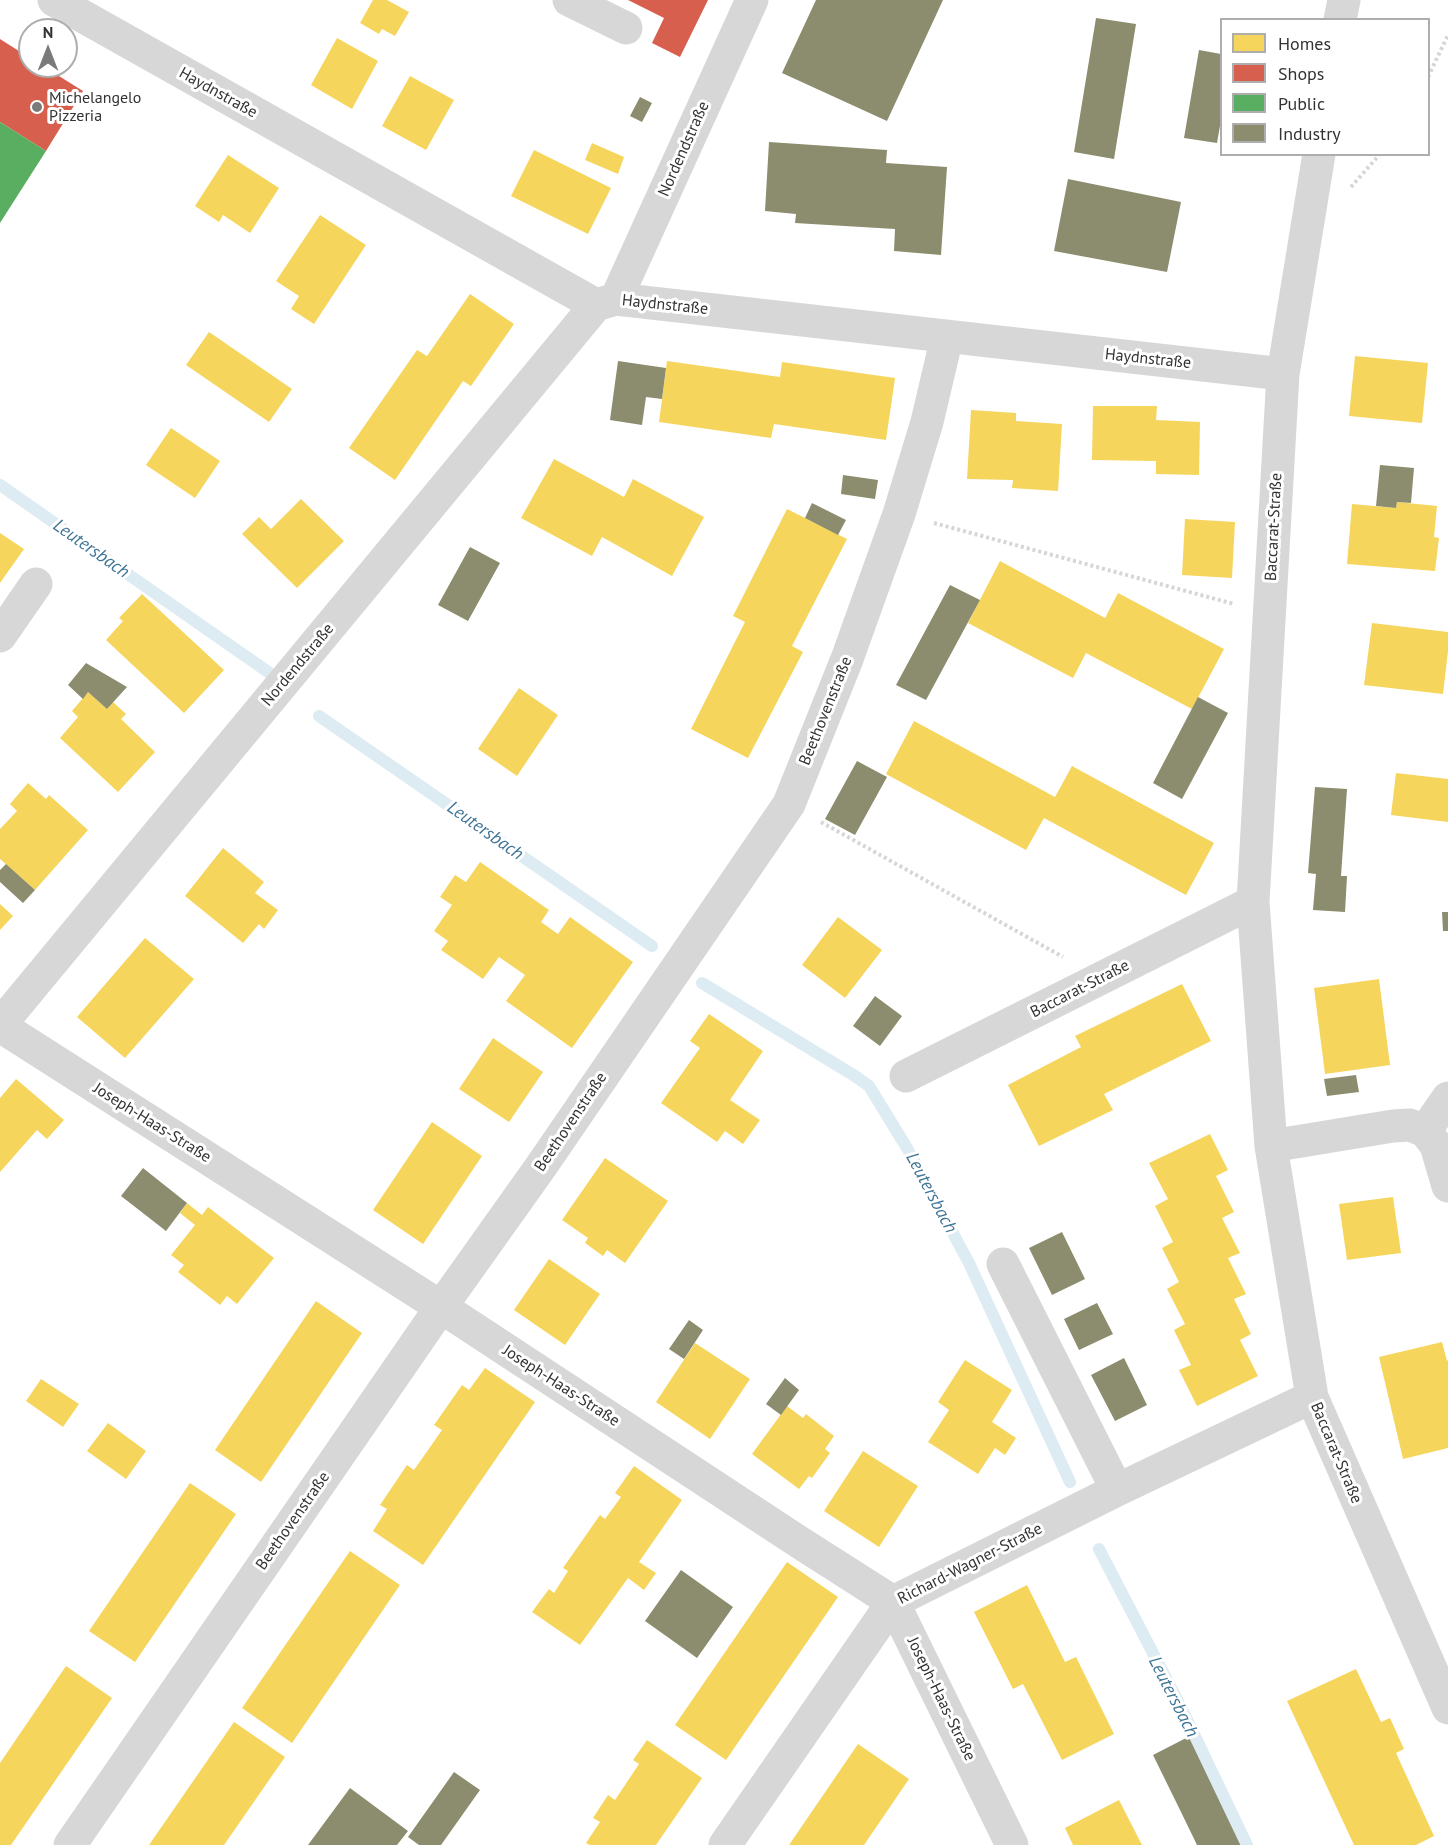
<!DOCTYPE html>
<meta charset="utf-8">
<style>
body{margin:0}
#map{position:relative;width:1448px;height:1845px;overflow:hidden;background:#fff;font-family:"PT Sans",sans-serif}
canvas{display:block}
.legend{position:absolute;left:1220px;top:18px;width:210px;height:138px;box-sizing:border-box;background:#fff;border:2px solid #adadad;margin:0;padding:8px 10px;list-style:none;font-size:18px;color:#333}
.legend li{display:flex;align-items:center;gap:12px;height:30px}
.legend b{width:30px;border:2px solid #adadad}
.north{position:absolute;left:18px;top:18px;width:60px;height:60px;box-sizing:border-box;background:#fff;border:2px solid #adadad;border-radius:50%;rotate:0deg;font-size:16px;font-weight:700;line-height:24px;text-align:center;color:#333}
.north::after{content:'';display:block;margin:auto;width:21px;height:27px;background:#7a7a7a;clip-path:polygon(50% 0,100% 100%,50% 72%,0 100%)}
</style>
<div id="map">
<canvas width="1448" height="1845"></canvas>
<ul class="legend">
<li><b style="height:16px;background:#f6d55c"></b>Homes</li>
<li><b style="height:16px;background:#d6604d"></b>Shops</li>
<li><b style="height:16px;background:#5aae61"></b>Public</li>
<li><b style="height:16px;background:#8c8c6e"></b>Industry</li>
</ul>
<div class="north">N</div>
</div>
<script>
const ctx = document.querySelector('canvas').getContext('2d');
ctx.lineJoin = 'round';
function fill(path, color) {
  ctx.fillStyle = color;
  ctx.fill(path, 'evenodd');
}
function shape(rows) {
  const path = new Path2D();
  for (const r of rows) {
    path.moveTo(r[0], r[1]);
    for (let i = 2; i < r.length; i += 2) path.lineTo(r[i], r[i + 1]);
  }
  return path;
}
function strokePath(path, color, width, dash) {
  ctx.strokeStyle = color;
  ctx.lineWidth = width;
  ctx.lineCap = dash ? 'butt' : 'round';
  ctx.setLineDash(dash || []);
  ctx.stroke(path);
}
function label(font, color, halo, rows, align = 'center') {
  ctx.font = font + ' "PT Sans",sans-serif';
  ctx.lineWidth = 6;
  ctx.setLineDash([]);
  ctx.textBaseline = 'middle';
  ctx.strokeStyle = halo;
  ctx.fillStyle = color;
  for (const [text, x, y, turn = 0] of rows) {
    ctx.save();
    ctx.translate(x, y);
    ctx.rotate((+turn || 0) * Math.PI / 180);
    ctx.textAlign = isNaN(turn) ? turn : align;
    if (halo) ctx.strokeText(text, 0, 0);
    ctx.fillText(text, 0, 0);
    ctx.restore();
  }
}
const homes = shape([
 [373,0,387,0,409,12,395,36,382,29,379,34,360,23],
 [337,38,378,61,352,109,311,85],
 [410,76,454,100,426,150,382,126],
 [592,143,624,157,618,174,585,160],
 [534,150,611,188,588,234,511,196],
 [228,155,279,188,250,233,223,215,219,222,195,206],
 [320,215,366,245,314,324,291,309,299,296,276,281],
 [470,294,514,324,471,386,463,381,395,480,349,448,417,350,427,356],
 [209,332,292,389,269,422,186,365],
 [1355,356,1428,363,1422,423,1349,416],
 [667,361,780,377,782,362,895,378,886,440,774,424,771,438,659,422],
 [1093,406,1157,406,1156,420,1200,422,1199,475,1156,474,1156,461,1092,460],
 [971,410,1016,413,1016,421,1062,424,1058,491,1012,488,1013,480,967,479],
 [171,428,220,461,195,498,146,465],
 [554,459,624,497,633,479,704,517,672,576,602,537,592,556,521,518],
 [301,499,344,541,297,588,242,534,259,517,271,529],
 [1397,502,1437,506,1434,537,1439,538,1435,571,1347,564,1352,504,1396,508],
 [787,509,847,539,792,646,803,652,748,758,691,729,745,622,733,616],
 [1185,519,1235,522,1232,578,1182,575],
 [0,533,24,549,0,583],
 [1000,561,1105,618,1118,593,1224,649,1192,709,1086,653,1073,678,968,623],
 [142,594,224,670,184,713,106,640,123,621,119,618],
 [1372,623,1448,632,1448,651,1443,694,1364,685],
 [519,688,558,715,517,776,478,749],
 [88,692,107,709,113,702,126,714,121,719,155,752,118,792,60,738,78,717,72,711],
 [914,721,1055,797,1072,766,1214,843,1186,895,1044,818,1026,850,886,774],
 [1396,773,1448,779,1448,822,1391,815],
 [28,783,46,799,49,795,88,830,35,890,0,859,0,829,17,811,10,804],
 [223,848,264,882,255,893,278,910,264,929,259,924,243,943,185,896],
 [480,862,549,910,541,922,558,934,570,917,633,962,572,1048,506,1001,525,975,499,957,483,979,441,950,448,941,434,931,452,905,440,897,455,875,466,882],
 [0,904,13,916,0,930],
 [838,917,882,950,845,998,802,965],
 [145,938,194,979,125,1058,77,1017],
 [1379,979,1390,1065,1325,1074,1314,988],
 [1182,984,1211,1041,1104,1094,1113,1110,1039,1146,1008,1085,1081,1047,1075,1036],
 [709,1014,763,1051,730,1100,760,1120,743,1144,725,1131,717,1142,661,1103,700,1048,690,1041],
 [493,1038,543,1072,509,1122,459,1089],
 [16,1079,64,1120,47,1139,37,1130,0,1172,0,1098],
 [432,1122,482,1156,423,1244,373,1210],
 [1210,1134,1228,1170,1216,1176,1234,1212,1222,1218,1240,1253,1228,1258,1246,1294,1234,1299,1251,1334,1240,1340,1258,1376,1197,1406,1179,1370,1191,1365,1174,1330,1185,1324,1167,1289,1179,1282,1162,1248,1173,1242,1155,1206,1168,1199,1149,1163],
 [605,1158,668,1201,625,1263,607,1250,603,1256,585,1243,588,1238,562,1220],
 [1393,1197,1401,1253,1347,1260,1339,1204],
 [187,1203,202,1215,208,1207,274,1258,237,1304,227,1296,220,1305,178,1272,184,1265,171,1255,195,1225,180,1213],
 [549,1259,600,1294,565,1345,514,1310],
 [316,1301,362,1333,261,1482,215,1450],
 [1442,1342,1447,1361,1448,1360,1448,1448,1403,1459,1379,1357],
 [695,1343,750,1379,710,1439,656,1402],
 [965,1360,1012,1390,992,1422,1016,1438,1005,1455,995,1448,978,1474,928,1442,949,1410,938,1402],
 [485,1368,535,1402,423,1565,373,1531,387,1509,380,1505,407,1465,414,1470,442,1430,434,1425,462,1385,469,1390],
 [41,1379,79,1404,63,1427,26,1401],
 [787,1406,803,1418,806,1414,834,1436,825,1449,830,1453,812,1478,809,1476,799,1489,752,1454],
 [108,1423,146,1451,126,1479,87,1451],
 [863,1451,918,1486,879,1547,824,1511],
 [634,1466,682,1500,639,1562,656,1573,644,1590,628,1578,580,1645,532,1612,549,1589,554,1593,568,1571,563,1568,600,1515,605,1519,621,1497,615,1493],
 [190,1483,236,1514,135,1662,89,1631],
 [350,1551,400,1585,292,1743,242,1708],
 [787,1562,838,1597,726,1760,675,1725],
 [1027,1585,1065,1662,1076,1657,1114,1734,1062,1760,1023,1684,1013,1689,974,1612],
 [66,1666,112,1698,11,1845,0,1845,0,1763],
 [1356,1669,1381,1722,1390,1718,1404,1749,1396,1753,1434,1836,1416,1845,1354,1845,1287,1701],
 [234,1722,285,1757,224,1845,149,1845],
 [647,1740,702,1778,656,1845,590,1845,586,1843,600,1822,593,1818,608,1795,615,1800,639,1764,633,1760],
 [858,1744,909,1779,864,1845,789,1845],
 [1119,1800,1142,1845,1073,1845,1065,1828]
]);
const shops = shape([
 [628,0,708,0,680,57,652,43,664,18],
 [0,39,30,58,30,66,43,66,83,91,46,151,0,122]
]);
const public = shape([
 [0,122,46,151,0,223]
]);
const industry = shape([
 [816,0,943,0,887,121,782,73],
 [1096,18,1136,24,1114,159,1074,152],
 [1199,50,1221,54,1221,120,1217,143,1184,138],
 [640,97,652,103,642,122,630,116],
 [769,142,887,150,886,163,947,167,941,255,894,251,895,229,795,223,796,214,765,211],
 [1068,179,1181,202,1167,272,1054,251],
 [618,361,666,368,662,399,646,397,642,425,610,420],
 [1380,465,1414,468,1411,503,1397,502,1396,508,1376,506],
 [843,475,878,480,875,499,841,494],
 [812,503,846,520,838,535,805,518],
 [470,547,500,563,468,621,438,605],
 [950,585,980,600,926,700,896,685],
 [86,663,127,687,107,709,88,692,83,699,68,685],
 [1198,697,1228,713,1182,799,1153,783],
 [857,761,887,777,855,835,825,819],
 [1315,787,1347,789,1341,876,1347,876,1345,912,1313,910,1316,874,1308,873],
 [6,864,35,890,23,903,0,882,0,870],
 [1442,912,1448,912,1448,931,1443,931],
 [875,996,902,1016,880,1046,853,1026],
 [1356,1075,1359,1092,1327,1096,1324,1079],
 [143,1168,187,1203,166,1231,121,1196],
 [1062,1232,1085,1279,1052,1295,1029,1248],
 [1097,1303,1113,1334,1079,1350,1064,1319],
 [689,1320,703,1330,684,1359,669,1349],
 [1124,1358,1147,1405,1115,1421,1091,1375],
 [785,1378,799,1390,781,1415,766,1404],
 [681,1570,733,1607,697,1658,645,1621],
 [1190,1736,1227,1814,1243,1845,1197,1845,1181,1812,1153,1755],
 [454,1772,480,1790,441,1845,419,1845,408,1837],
 [350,1788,408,1831,397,1845,308,1845]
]);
const stream = shape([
 [0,485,271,674],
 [319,716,652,946],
 [702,983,855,1076,869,1086,907,1148,969,1263,1070,1482],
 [1099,1549,1182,1709,1247,1845]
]);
const path = shape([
 [1428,77,1448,35],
 [1351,187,1380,154],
 [934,523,1234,604],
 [821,822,1063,957]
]);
const minor = shape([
 [54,0,596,305,616,299,1283,374],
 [569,0,626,28],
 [1340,20,1344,0],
 [1319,154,1283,374,1253,902,1271,1146,1312,1397,1448,1708],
 [616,299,752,0],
 [0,636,36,584],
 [0,1025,596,305],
 [0,1026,441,1307,799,1542,893,1602,1012,1845],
 [906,1076,1253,902],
 [1425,1131,1448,1098],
 [1271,1146,1393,1126,1410,1125,1425,1131,1436,1145,1448,1186],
 [1003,1264,1117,1490],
 [70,1845,441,1307,542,1165,789,804,847,659,899,514,927,422,947,337],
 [725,1845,893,1602,1117,1490,1312,1397]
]);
const markers = [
 [37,107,6,"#7a7a7a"]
];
const streetNames = [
 ["Haydnstraße",218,93,29],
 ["Nordendstraße",684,149,-66],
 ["Haydnstraße",665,305,6],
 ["Haydnstraße",1148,359,6],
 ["Baccarat-Straße",1274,527,-87],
 ["Nordendstraße",298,665,-50],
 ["Beethovenstraße",826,711,-68],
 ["Baccarat-Straße",1080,989,-27],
 ["Beethovenstraße",571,1122,-56],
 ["Joseph-Haas-Straße",152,1123,32],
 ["Joseph-Haas-Straße",561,1386,33],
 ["Baccarat-Straße",1336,1453,67],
 ["Beethovenstraße",293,1521,-55],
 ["Richard-Wagner-Straße",970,1564,-27],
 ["Joseph-Haas-Straße",941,1699,64]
];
const poiNames = [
 ["Michelangelo",49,98],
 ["Pizzeria",49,116]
];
const waterNames = [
 ["Leutersbach",91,549,35],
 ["Leutersbach",485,831,35],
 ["Leutersbach",931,1193,62],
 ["Leutersbach",1173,1697,63]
];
fill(homes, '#f6d55c');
fill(shops, '#d6604d');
fill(public, '#5aae61');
fill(industry, '#8c8c6e');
strokePath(stream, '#ddebf3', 12);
strokePath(path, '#d6d6d6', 4, [3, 3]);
strokePath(minor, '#d7d7d7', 33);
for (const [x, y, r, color] of markers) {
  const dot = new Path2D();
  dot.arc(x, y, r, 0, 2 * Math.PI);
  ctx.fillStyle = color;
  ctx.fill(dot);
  strokePath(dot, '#fff', 2);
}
label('16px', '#333', '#fff', streetNames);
label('16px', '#333', '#fff', poiNames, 'left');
label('italic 18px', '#3f7597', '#fff', waterNames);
</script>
